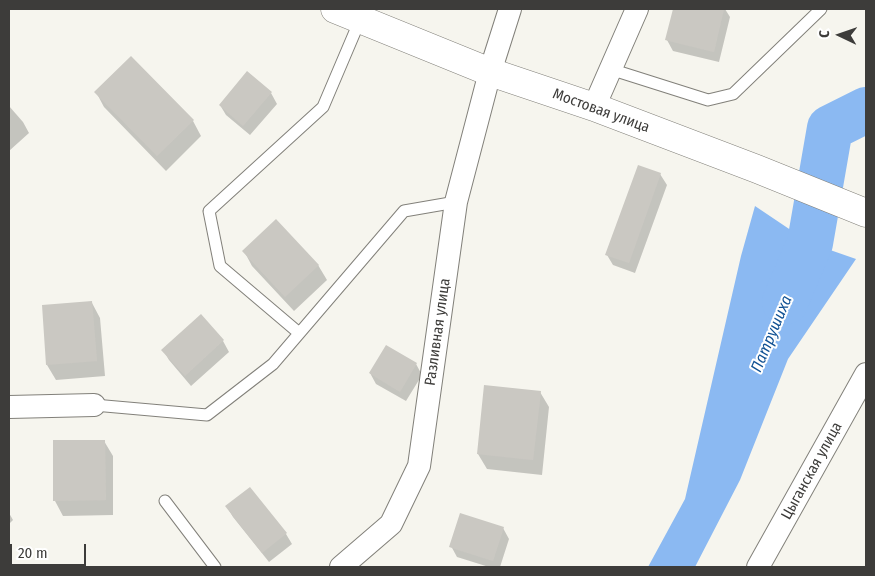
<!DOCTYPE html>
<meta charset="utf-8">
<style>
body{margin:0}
#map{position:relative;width:875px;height:576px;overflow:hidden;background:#f6f5ee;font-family:"Fira Sans Condensed",sans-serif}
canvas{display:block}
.frame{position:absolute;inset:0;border:10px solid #3d3c3a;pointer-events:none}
.north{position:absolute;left:815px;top:10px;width:50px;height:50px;-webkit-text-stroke:4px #fff;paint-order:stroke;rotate:273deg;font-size:14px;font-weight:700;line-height:20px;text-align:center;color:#3d3c3a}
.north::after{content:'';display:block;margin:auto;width:18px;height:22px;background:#3d3c3a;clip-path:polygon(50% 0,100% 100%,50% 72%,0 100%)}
.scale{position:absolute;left:10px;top:544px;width:76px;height:22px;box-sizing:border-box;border:2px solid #3d3c3a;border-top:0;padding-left:6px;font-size:15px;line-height:18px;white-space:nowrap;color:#3d3c3a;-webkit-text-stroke:4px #fff;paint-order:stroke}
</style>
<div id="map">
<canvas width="875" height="576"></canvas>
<div class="frame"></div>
<div class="north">С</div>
<div class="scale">20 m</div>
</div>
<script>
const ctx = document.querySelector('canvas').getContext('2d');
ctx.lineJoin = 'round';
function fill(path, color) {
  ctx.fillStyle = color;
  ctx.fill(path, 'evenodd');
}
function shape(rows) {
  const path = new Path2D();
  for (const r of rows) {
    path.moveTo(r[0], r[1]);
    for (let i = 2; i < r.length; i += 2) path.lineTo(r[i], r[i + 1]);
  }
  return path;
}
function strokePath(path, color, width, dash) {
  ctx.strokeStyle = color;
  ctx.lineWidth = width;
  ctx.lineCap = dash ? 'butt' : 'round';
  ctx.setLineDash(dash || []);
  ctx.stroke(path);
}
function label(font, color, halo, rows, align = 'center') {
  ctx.font = font + ' "Fira Sans Condensed",sans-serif';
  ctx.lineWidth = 4;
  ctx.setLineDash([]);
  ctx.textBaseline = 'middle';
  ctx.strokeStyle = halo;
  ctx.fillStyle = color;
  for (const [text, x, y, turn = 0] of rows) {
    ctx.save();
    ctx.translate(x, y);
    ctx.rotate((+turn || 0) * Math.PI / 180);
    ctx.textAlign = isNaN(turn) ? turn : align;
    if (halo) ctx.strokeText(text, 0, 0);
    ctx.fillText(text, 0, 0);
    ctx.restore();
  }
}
const water = shape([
 [755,206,810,243,856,259,788,359,740,480,695,567,648,567,685,499,741,256]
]);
const shadow = shape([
 [674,9,725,9,730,17,719,62,673,51,667,40],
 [96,92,193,121,201,136,166,171,104,107],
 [271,93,277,104,250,135,226,115,220,105],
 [9,106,23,122,29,133,9,151],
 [660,174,667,185,635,273,613,265,607,255],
 [244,251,318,265,327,280,294,311,252,266],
 [92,303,100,318,105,376,56,380,47,365],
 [200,316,223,341,229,352,191,386,169,360,163,350],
 [416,364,422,375,406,401,376,384,370,373],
 [540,392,549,407,542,475,487,469,478,454],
 [104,441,113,456,113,515,63,516,55,501],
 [227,507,286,534,292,544,269,562,233,517],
 [9,513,13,520,9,524],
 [503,528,509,539,500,567,489,567,457,557,451,546]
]);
const river = shape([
 [785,302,810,243,830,128,866,110]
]);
const building = shape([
 [673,9,724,9,714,52,665,40],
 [131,56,194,120,157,156,94,92],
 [247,71,272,92,243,126,219,105],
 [638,165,661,173,629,263,605,255],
 [276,219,319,265,285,297,242,251],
 [92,301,97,361,46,365,42,305],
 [201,314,224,340,185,376,161,350],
 [386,345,417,363,400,392,369,373],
 [484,385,541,391,533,460,477,454],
 [53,440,105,440,106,500,53,501],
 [250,487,287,533,262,553,225,506],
 [460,513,504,527,493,561,449,547]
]);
const lane = shape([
 [610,69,708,100,733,94,821,9],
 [299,333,220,266,209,211,323,107,360,20],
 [94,405,207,415,273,364,404,211,456,202],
 [165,501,215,567]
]);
const street = shape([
 [594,107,637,9],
 [9,407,94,405],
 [341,567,391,524,419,466,456,202,490,72,510,9],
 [758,567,866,374]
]);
const secondary = shape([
 [335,9,490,72,594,107,757,169,866,213]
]);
const streetNames = [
 ["Мостовая улица",601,111,20],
 ["Разливная улица",438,332,-82],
 ["Цыганская улица",812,471,-61]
];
const waterNames = [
 ["Патрушиха",772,334,-67]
];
fill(water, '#8bb9f2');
fill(shadow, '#0003');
strokePath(river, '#8bb9f2', 46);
fill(building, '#cac8c2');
strokePath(lane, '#82807a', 13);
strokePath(street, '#82807a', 24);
strokePath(secondary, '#82807a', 29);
strokePath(lane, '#fff', 11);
strokePath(street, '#fff', 22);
strokePath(secondary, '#fff', 28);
label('15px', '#3d3c3a', '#fff', streetNames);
label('italic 16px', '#125294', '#fff', waterNames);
</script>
